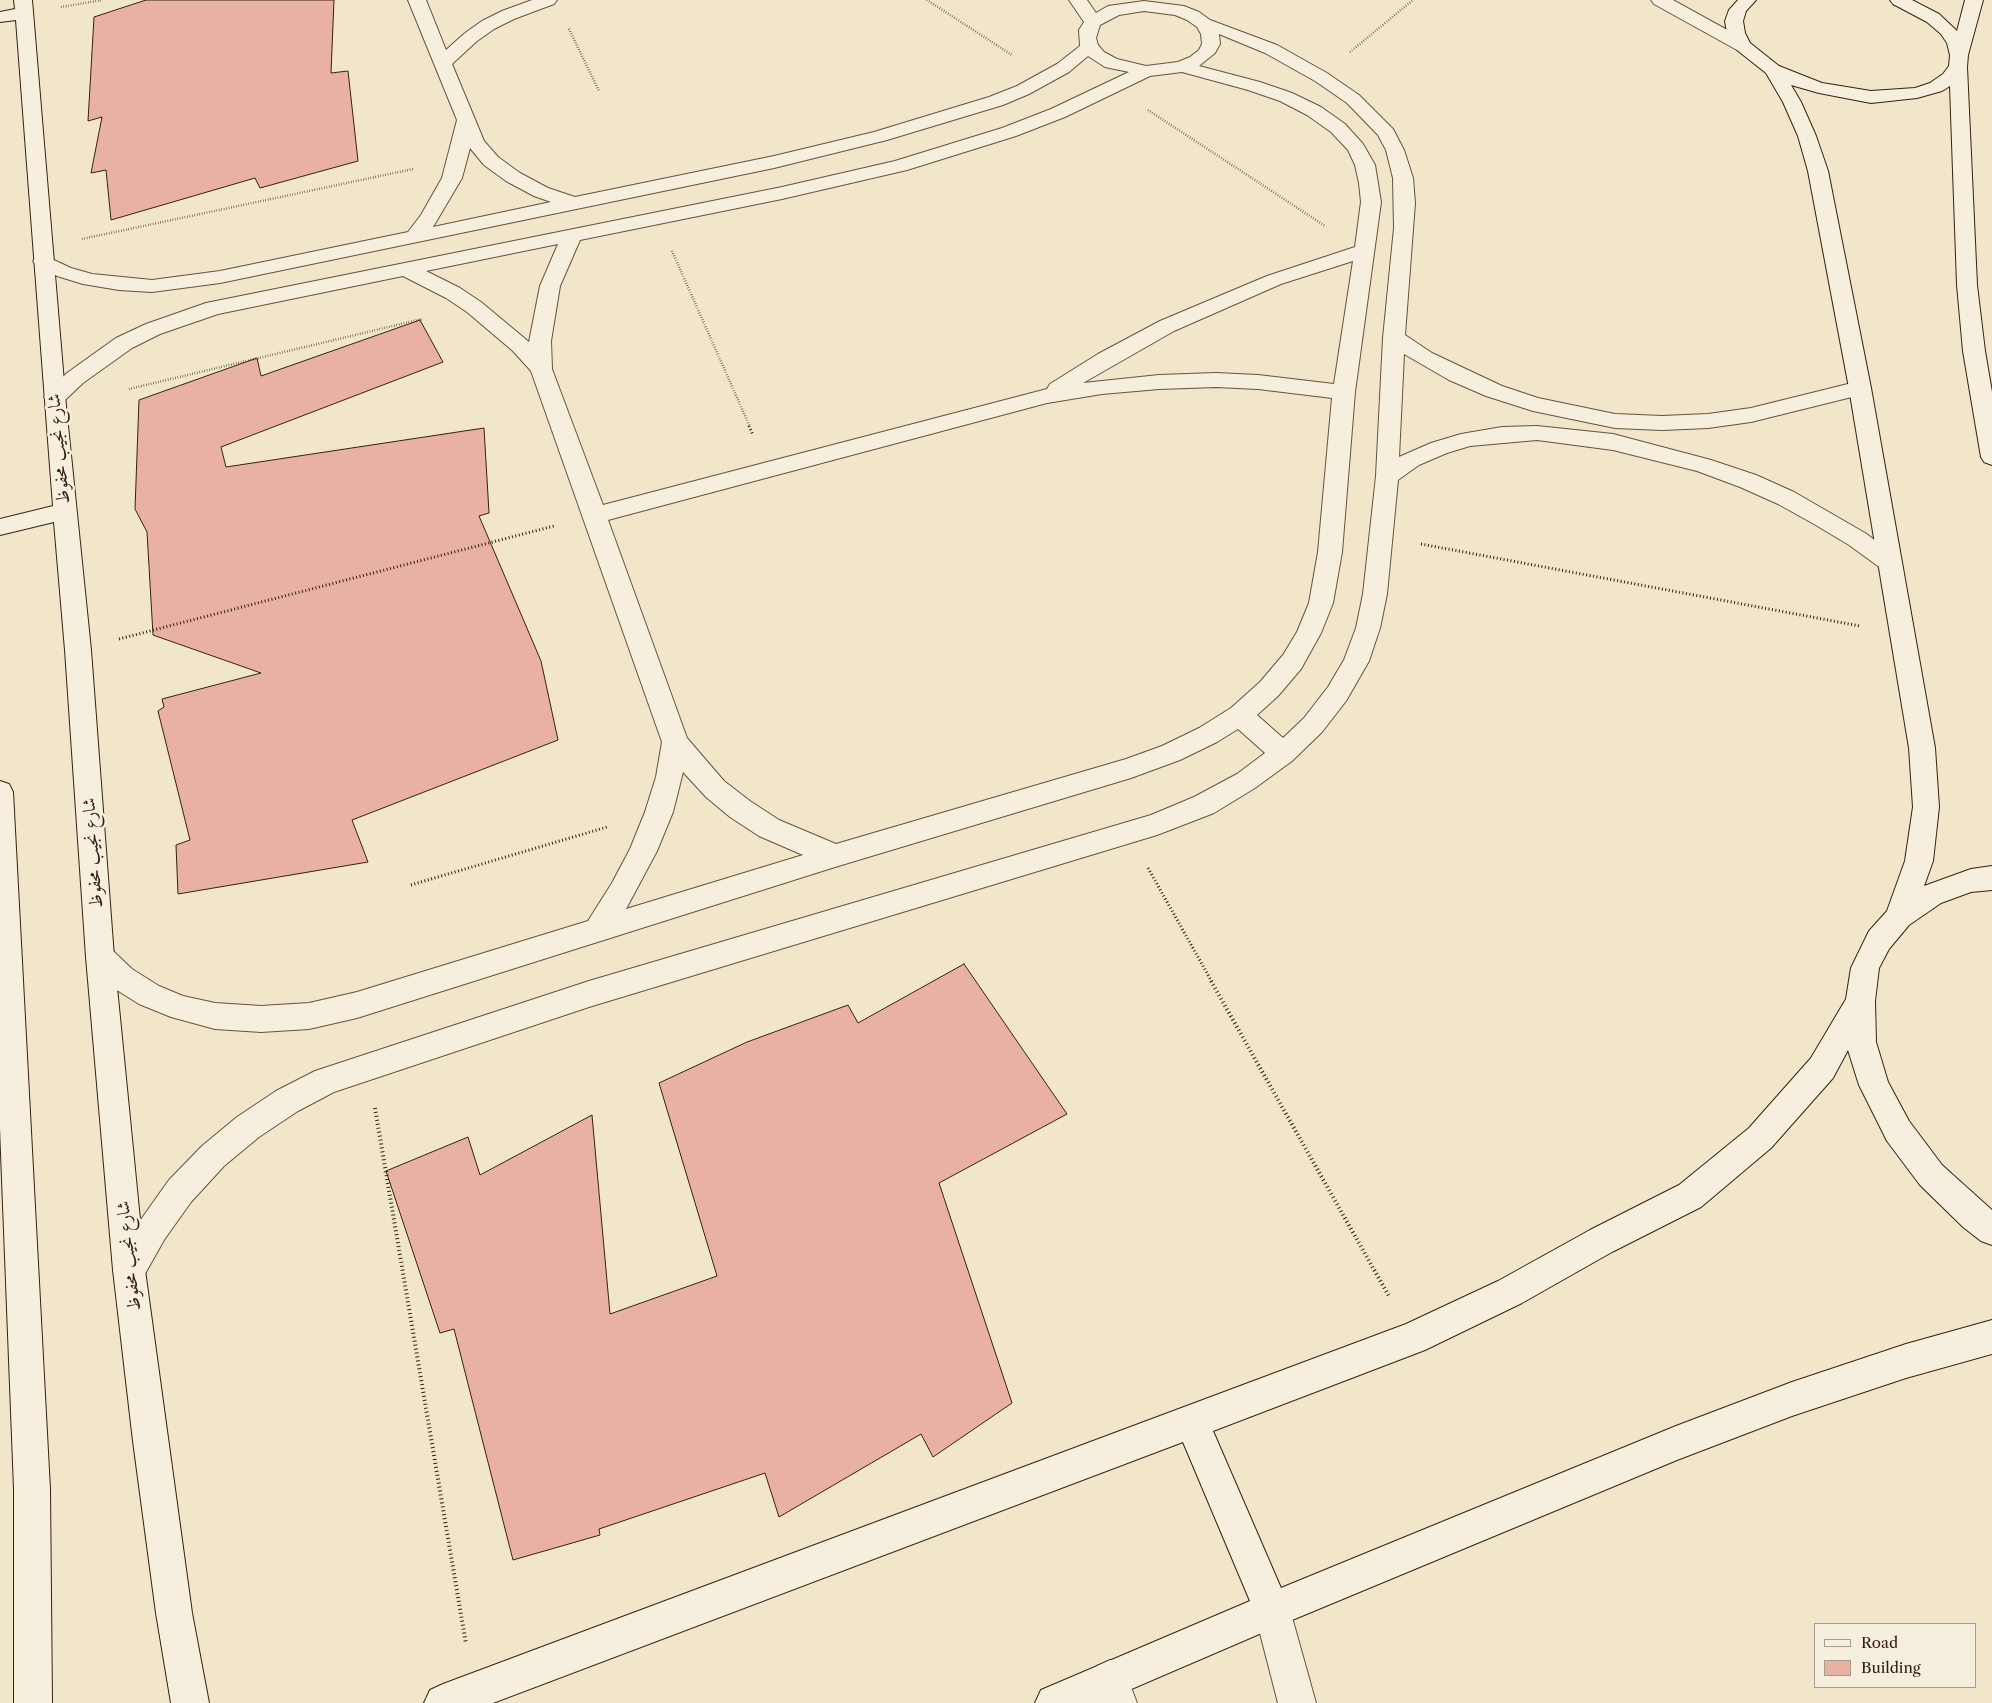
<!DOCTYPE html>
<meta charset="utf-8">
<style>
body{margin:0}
#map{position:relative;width:1992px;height:1703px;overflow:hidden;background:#f1e6ca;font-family:"Libre Caslon Text",serif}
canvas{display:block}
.legend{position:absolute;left:1814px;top:1623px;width:162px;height:65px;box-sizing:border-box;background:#f6efdd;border:1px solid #a99c8c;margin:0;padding:6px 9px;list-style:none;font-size:15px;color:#362013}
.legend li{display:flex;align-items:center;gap:10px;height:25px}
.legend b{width:25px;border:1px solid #a99c8c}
</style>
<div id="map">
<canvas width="1992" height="1703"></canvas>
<ul class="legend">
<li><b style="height:6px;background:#f6efdd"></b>Road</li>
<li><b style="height:14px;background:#e8b1a3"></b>Building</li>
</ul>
</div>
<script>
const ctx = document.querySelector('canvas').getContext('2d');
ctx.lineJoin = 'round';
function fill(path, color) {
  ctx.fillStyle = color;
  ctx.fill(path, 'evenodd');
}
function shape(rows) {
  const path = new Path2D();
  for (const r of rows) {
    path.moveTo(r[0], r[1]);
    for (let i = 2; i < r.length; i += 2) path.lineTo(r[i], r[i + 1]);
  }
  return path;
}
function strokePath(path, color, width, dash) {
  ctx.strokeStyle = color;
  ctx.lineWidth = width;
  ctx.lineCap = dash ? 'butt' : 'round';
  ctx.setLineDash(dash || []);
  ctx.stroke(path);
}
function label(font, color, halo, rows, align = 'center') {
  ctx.font = font + ' "Libre Caslon Text",Amiri,serif';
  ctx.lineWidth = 5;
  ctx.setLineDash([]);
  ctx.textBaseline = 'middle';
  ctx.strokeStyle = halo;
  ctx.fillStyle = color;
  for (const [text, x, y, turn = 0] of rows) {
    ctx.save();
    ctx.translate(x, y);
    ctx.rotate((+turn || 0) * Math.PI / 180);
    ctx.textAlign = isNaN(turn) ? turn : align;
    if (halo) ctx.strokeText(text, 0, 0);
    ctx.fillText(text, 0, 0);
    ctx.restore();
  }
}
const building = shape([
 [146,0,334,0,331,73,348,71,358,161,260,188,255,178,111,220,106,170,91,173,102,117,88,121,94,17,146,0],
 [420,320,443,362,221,447,226,467,484,428,489,513,479,516,541,661,558,740,352,820,368,862,178,894,176,845,190,840,158,711,164,707,162,699,261,673,153,635,147,532,135,509,139,400,257,358,261,376,420,320],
 [964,964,1067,1114,939,1183,1012,1403,933,1457,921,1434,779,1517,765,1473,599,1529,600,1535,513,1560,454,1329,440,1333,386,1171,468,1137,480,1175,592,1115,610,1314,717,1276,659,1083,747,1042,848,1005,858,1023,964,964]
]);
const pathFar2 = shape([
 [927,0,1012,55],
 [61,7,102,0],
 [569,29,599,91],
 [1350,52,1413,0],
 [1148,110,1325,226],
 [82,239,413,169],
 [672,251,750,427],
 [129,389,422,319]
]);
const pathFar1 = shape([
 [749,426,753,435],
 [1421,544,1860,626],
 [119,639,554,526],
 [1148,868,1212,982],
 [411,885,607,827]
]);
const path = shape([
 [1211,981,1390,1298],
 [375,1108,466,1644]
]);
const lane = shape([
 [1272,1592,1285,1597,1290,1610,1316,1703,1278,1703,1254,1610,1259,1597,1272,1592],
 [1110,1660,1123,1666,1137,1703,1099,1703,1091,1679,1097,1666,1110,1660]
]);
const street = shape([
 [408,0,426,0,446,50,465,33,482,21,502,11,532,0,557,0,554,4,514,19,494,29,477,41,452,64,484,141,498,157,520,173,548,188,575,197,774,156,874,132,989,97,1017,86,1057,64,1080,46,1079,30,1084,22,1069,0,1087,0,1096,13,1108,6,1144,1,1184,6,1199,12,1210,20,1277,45,1327,73,1359,95,1393,129,1404,150,1413,178,1415,203,1405,335,1432,353,1502,386,1538,398,1615,414,1662,416,1708,414,1751,408,1860,381,1868,383,1871,388,1868,393,1751,422,1708,428,1662,430,1615,428,1533,411,1486,396,1449,380,1404,354,1399,457,1431,443,1461,434,1502,427,1537,426,1613,434,1711,460,1756,475,1794,492,1865,533,1898,557,1902,563,1898,569,1890,572,1882,569,1849,545,1814,524,1778,504,1740,487,1697,471,1613,450,1537,440,1470,446,1447,453,1419,465,1398,480,1387,594,1380,628,1369,661,1346,701,1322,732,1292,761,1255,788,1214,813,1157,835,589,1007,334,1092,298,1111,259,1137,224,1166,191,1202,164,1240,141,1281,129,1286,117,1281,113,1270,142,1218,169,1180,202,1146,237,1117,276,1091,315,1071,589,981,1151,815,1194,797,1237,774,1265,753,1238,729,1217,742,1180,760,1131,778,835,867,357,1018,309,1029,261,1032,215,1029,171,1017,139,1004,112,987,90,966,86,957,90,948,100,945,110,948,132,969,159,986,183,996,215,1003,261,1006,309,1003,357,992,588,921,612,883,630,849,645,812,656,777,662,742,531,371,513,351,467,312,446,298,403,276,218,314,160,334,132,348,83,383,63,402,55,404,47,402,44,397,47,392,67,373,116,338,146,324,206,303,782,187,895,161,1002,128,1051,109,1129,72,1105,67,1088,56,1069,72,1029,94,1003,105,887,140,774,168,220,283,152,292,119,290,83,284,57,276,36,265,33,261,36,257,43,255,71,268,92,274,152,280,220,271,408,232,421,215,442,178,457,120,408,0],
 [1144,11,1175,15,1187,20,1197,27,1201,34,1202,44,1199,50,1190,57,1178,62,1146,66,1117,59,1104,52,1098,45,1096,38,1100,25,1119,15,1144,11],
 [1219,34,1265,53,1315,81,1347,103,1378,135,1386,150,1393,178,1394,228,1383,338,1376,476,1363,594,1356,628,1344,660,1328,687,1304,718,1283,738,1257,715,1278,696,1301,669,1321,633,1333,603,1342,552,1355,392,1381,202,1375,165,1363,144,1345,124,1321,107,1292,93,1260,82,1199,66,1215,53,1220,44,1219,34],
 [1182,72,1248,90,1280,101,1307,115,1331,132,1348,150,1355,165,1359,183,1361,202,1355,247,1267,276,1160,321,1098,354,1050,384,1047,389,603,505,552,369,551,341,560,286,580,240,782,199,907,170,1016,136,1065,117,1150,76,1182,72],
 [470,148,484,165,506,181,534,196,551,202,433,227,462,178,470,148],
 [558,244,540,286,529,342,481,302,460,288,426,271,558,244],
 [1353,261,1334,384,1258,375,1216,373,1159,375,1083,383,1174,331,1281,284,1353,261],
 [1216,387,1258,389,1332,398,1318,552,1309,603,1297,632,1283,655,1260,682,1231,708,1199,728,1162,746,1126,759,836,844,779,820,750,801,724,781,687,738,608,520,1047,403,1102,394,1159,389,1216,387],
 [683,772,706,797,730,817,759,836,803,855,626,909,657,851,673,812,683,772],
 [1651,0,1673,0,1749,42,1752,46,1749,50,1743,51,1737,50,1654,4,1651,0]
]);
const secondary = shape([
 [14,0,32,0,66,406,91,650,114,957,145,1270,192,1613,209,1703,171,1703,156,1613,133,1441,113,1270,86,957,65,650,54,522,0,535,0,519,53,506,16,20,0,22,0,12,15,9,14,0],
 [1738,0,1756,0,1746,11,1743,21,1745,33,1750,43,1779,66,1822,83,1871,91,1915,88,1930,83,1943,74,1949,66,1950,55,1947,43,1941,34,1927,22,1893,4,1890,0,1912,0,1939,14,1957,31,1965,0,1983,0,1968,55,1967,67,1977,285,1985,351,1992,392,1992,465,1984,462,1981,457,1963,351,1957,285,1950,86,1942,91,1917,98,1871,103,1819,93,1791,85,1801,102,1816,136,1828,171,1871,388,1935,748,1939,807,1933,861,1924,886,1971,869,1992,866,1992,890,1971,892,1941,903,1909,925,1889,949,1879,968,1875,1001,1876,1042,1888,1082,1909,1121,1942,1165,1992,1210,1992,1245,1981,1241,1963,1227,1920,1185,1887,1141,1859,1085,1848,1050,1833,1078,1771,1148,1701,1207,1612,1252,1522,1303,1425,1350,1213,1431,1281,1588,1676,1426,1792,1382,1906,1344,1992,1320,1992,1354,1906,1378,1792,1416,1677,1460,1285,1623,1099,1703,1035,1703,1041,1690,1250,1601,1183,1442,493,1703,424,1703,430,1690,443,1684,1406,1324,1498,1281,1590,1230,1679,1185,1749,1128,1811,1058,1846,999,1851,968,1869,931,1887,911,1905,861,1913,807,1909,748,1849,388,1808,171,1798,136,1783,102,1766,73,1737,50,1727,33,1725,21,1729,10,1738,0],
 [0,781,9,784,13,792,50,1489,52,1703,14,1703,14,1489,0,1128,0,781]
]);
const streetNames = [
 ["شارع نجيب محفوظ",59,449,-95],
 ["شارع نجيب محفوظ",93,853,-94],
 ["شارع نجيب محفوظ",129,1256,-96]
];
fill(building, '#e8b1a3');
strokePath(building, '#362013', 1);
strokePath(lane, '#655241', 2);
strokePath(street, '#655241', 2);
strokePath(secondary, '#362013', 2);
strokePath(pathFar2, '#362013', 2.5, [0.5, 2]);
strokePath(pathFar1, '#362013', 3, [1, 2.5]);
strokePath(path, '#362013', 4, [1, 3]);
fill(lane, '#f6efdd');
fill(street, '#f6efdd');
fill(secondary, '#f6efdd');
label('18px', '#362013', '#f6efdd', streetNames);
</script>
